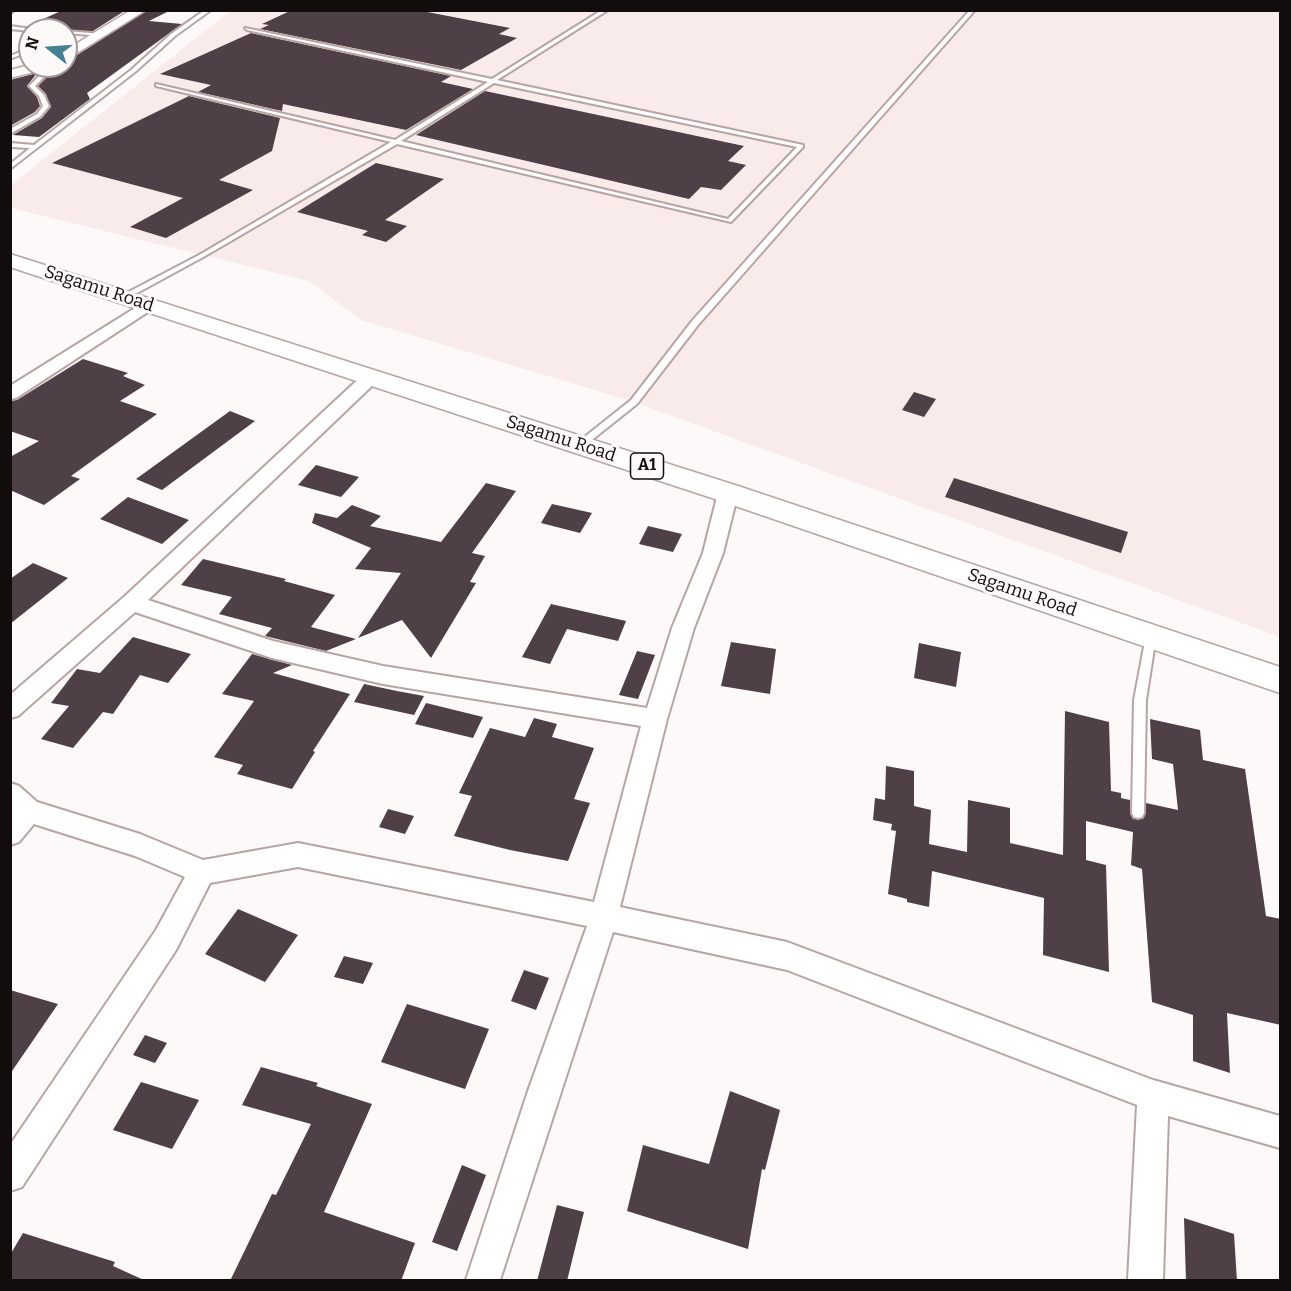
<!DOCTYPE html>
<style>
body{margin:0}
#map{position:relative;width:1291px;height:1291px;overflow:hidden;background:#fef9f9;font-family:Bitter,serif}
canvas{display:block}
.frame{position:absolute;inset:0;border:12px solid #130c0c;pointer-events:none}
.north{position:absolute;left:18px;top:18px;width:60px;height:60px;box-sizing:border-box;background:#fef9f9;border:2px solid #a09a9a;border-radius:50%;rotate:287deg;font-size:16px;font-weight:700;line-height:24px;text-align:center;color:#130c0c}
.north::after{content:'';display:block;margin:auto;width:21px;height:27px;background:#408293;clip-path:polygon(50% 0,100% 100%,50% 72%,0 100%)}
</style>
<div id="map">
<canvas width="1291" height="1291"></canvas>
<div class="frame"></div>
<div class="north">N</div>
</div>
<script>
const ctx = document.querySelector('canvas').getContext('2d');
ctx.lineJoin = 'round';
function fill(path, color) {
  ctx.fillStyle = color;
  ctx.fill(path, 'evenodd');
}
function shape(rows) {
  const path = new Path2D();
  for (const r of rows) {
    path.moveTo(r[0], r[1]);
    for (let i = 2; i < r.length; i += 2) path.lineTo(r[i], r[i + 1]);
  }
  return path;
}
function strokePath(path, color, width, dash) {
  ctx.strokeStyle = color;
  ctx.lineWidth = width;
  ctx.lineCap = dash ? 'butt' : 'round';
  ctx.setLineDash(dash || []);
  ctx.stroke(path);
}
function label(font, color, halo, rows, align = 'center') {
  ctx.font = font + ' Bitter,serif';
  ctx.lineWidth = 6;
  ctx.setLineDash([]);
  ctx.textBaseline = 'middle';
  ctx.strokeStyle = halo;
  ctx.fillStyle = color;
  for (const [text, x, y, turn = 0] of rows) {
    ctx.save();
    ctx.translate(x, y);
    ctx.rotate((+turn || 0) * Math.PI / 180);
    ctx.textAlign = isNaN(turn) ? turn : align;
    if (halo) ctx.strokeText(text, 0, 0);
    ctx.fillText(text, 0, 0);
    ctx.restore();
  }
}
const built = shape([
 [230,11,1280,11,1280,637,634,402,361,320,309,281,11,208,11,185]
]);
const building = shape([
 [63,10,126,10,93,31,36,30,28,26],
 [148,10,171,10,149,21,182,24,87,93,90,99,39,137,13,135,42,118,51,107,46,94,38,86,46,78,50,66,66,66,66,62],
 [292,10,417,10,510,28,499,34,517,38,461,70,260,29,269,25,262,24],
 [251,33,451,76,441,82,473,89,406,130,283,104,282,111,198,92,211,85,160,74],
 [37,73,27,86,37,97,40,106,35,112,10,126,10,80],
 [485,91,744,146,728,161,746,165,721,190,701,187,689,199,416,135],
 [189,96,280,118,272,151,219,180,253,190,166,238,130,227,183,198,52,163],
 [376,163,444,179,385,220,407,226,386,242,362,235,368,231,297,212],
 [83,359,128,373,123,376,145,385,120,401,157,414,71,476,80,479,44,505,10,490,10,457,39,441,10,431,10,401,17,400],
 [914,392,936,399,924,417,902,410],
 [230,411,255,421,162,490,136,479],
 [316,465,359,477,341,497,298,485],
 [954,478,1128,532,1121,553,945,497],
 [486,483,516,491,472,553,485,556,470,582,476,583,431,658,402,620,358,638,401,573,355,569,371,548,312,523,315,513,337,518,352,505,381,516,370,526,441,542],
 [128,497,189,520,162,544,100,519],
 [552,504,592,513,580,533,541,523],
 [648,526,682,534,673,552,639,544],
 [203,559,286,579,284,581,335,595,311,627,356,639,326,651,265,636,272,628,219,614,232,597,181,585],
 [33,563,68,578,10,624,10,579],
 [551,604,626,621,618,641,567,629,550,664,522,657],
 [133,637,191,654,168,683,140,675,113,714,103,712,73,748,41,739,69,706,51,703,77,669,100,673],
 [731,642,776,649,770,694,721,686],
 [919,643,961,652,956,687,914,678],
 [637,651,655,655,638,699,619,695],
 [252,654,292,665,273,673,350,694,313,751,315,752,292,789,237,774,243,765,214,757,254,701,222,694],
 [364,684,397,691,424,696,414,715,354,702],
 [426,703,483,717,473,738,415,724],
 [1065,711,1109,722,1111,791,1121,793,1121,798,1130,800,1130,813,1133,819,1144,818,1146,803,1178,810,1173,764,1152,759,1150,719,1200,730,1203,760,1245,769,1266,916,1281,919,1281,1025,1227,1013,1230,1073,1193,1061,1193,1015,1152,1002,1142,869,1131,865,1133,832,1086,821,1086,860,1106,865,1109,972,1043,955,1044,898,932,871,929,907,907,902,907,899,888,894,896,831,891,830,892,824,873,820,875,798,885,800,886,766,914,771,914,806,931,810,929,844,967,852,968,800,1010,808,1010,843,1063,855],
 [534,718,557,724,552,737,594,748,574,799,590,803,568,861,510,850,454,836,472,796,459,793,490,728,525,737],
 [388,809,414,816,405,834,379,827],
 [238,909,298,935,265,982,205,954],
 [344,956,373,963,363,984,334,977],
 [524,970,549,978,536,1010,511,1001],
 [10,990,58,1004,10,1074],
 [407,1004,489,1029,465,1089,381,1062],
 [145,1035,167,1043,155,1063,133,1055],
 [261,1067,318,1083,316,1086,372,1104,324,1212,415,1243,401,1281,230,1281,272,1194,276,1195,311,1124,242,1105],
 [141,1082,199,1100,172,1149,113,1130],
 [730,1091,780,1110,765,1170,762,1169,748,1249,627,1211,643,1145,709,1164],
 [462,1165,486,1175,457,1251,432,1242],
 [557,1205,584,1212,567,1281,537,1281],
 [1184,1218,1234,1234,1237,1281,1186,1281],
 [23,1233,115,1262,113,1266,146,1281,10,1281,10,1255]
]);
const service = shape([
 [10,10,15,10,10,13,10,10],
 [205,10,211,10,175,36,135,72,10,169,10,164,30,148,10,147,10,143,34,145,131,70,171,34,205,10],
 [602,10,608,10,497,80,803,145,803,147,731,222,397,144,205,256,126,299,119,297,201,254,391,142,156,86,156,84,395,140,488,82,247,30,245,28,492,79,602,10],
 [494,83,797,147,728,219,401,141,494,83],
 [970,10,975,10,698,325,637,404,583,447,577,447,577,443,631,400,692,321,970,10],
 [10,26,32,29,34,30,30,31,10,29,10,26],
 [66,31,102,34,104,35,102,36,66,33,66,31],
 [30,48,30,51,10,59,10,56,30,48],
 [42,66,48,66,44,77,35,86,44,95,49,106,41,116,10,134,10,129,37,114,43,106,39,96,29,86,39,76,42,66],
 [1151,632,1156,636,1146,700,1144,813,1142,817,1138,818,1134,817,1132,813,1134,700,1146,636,1151,632]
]);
const minor = shape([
 [148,300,154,302,156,305,154,308,16,398,10,399,10,386,148,300],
 [371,372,377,373,380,377,377,381,148,600,273,641,383,666,647,708,672,628,703,553,718,493,721,488,728,487,735,488,738,493,723,553,694,628,667,719,620,907,787,942,1153,1080,1280,1116,1280,1148,1168,1116,1163,1280,1128,1280,1137,1105,787,970,613,932,500,1280,466,1280,527,1094,587,926,298,867,210,883,176,950,22,1187,10,1191,10,1145,156,930,185,877,135,856,34,824,19,842,10,845,12,812,10,783,19,786,37,802,140,834,203,860,298,843,594,902,641,726,383,684,272,658,135,612,18,716,10,718,10,695,124,597,365,373,371,372]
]);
const tertiary = shape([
 [131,10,146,10,66,60,66,50,131,10],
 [30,65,48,66,46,69,10,78,10,70,30,65]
]);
const trunk = shape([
 [10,254,738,486,1280,667,1280,693,718,500,10,267,10,254]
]);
const shields = [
 [647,466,33]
];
const shieldNames = [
 ["A1",647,466]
];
const streetNames = [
 ["Sagamu Road",99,289,18],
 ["Sagamu Road",561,439,18],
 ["Sagamu Road",1022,593,19]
];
fill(built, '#f8ebea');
fill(building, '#4f3f46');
strokePath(service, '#b8a4a3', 4);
strokePath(minor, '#b8a4a3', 4);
strokePath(tertiary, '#b8a4a3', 3);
strokePath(trunk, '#b8a4a3', 3);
fill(service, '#fff');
fill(minor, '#fff');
fill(tertiary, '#fff');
fill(trunk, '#fff');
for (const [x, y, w] of shields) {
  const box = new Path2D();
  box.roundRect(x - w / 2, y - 13, w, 26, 4.5);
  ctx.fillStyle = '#fef9f9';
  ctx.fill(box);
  strokePath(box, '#130c0c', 1.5);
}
label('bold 16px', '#130c0c', null, shieldNames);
label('18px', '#130c0c', '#fef9f9', streetNames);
</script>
